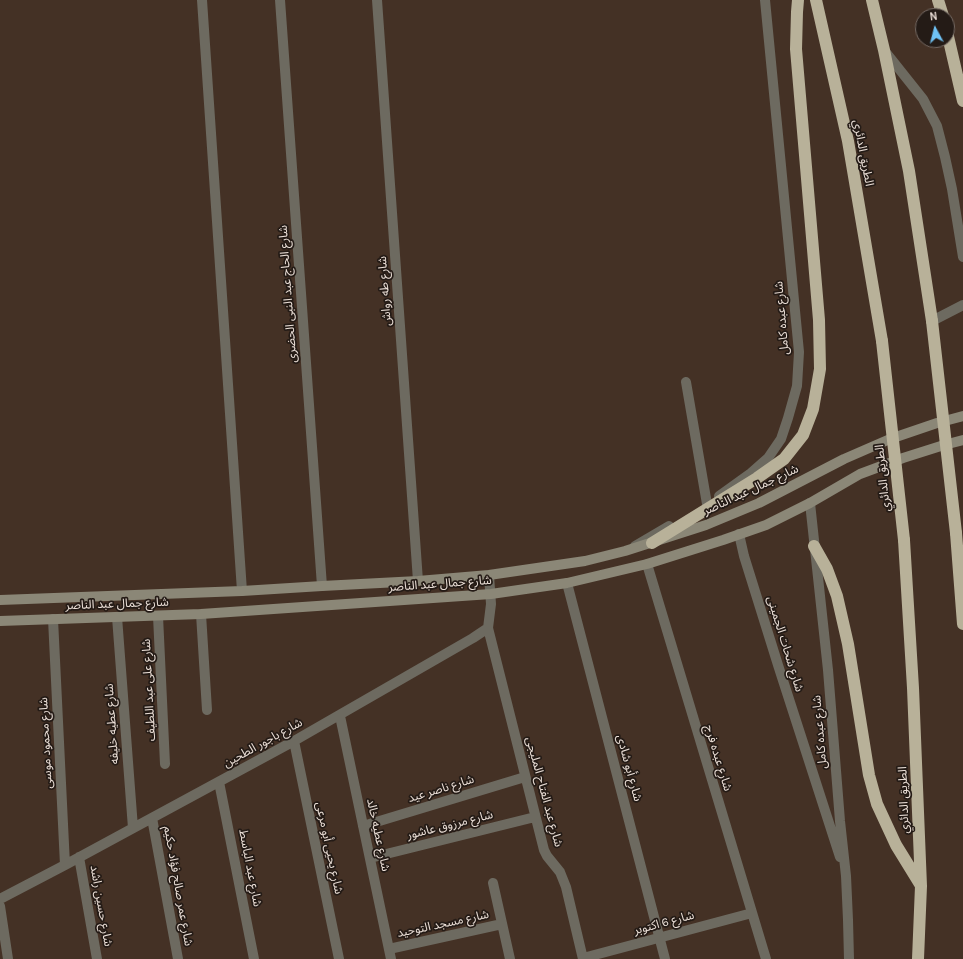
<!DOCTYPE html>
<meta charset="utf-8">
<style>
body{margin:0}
#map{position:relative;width:963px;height:959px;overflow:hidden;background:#443125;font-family:Karla,sans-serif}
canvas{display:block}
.north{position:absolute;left:915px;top:8px;width:40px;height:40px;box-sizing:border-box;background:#241b16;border:1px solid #746963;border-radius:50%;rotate:353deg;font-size:11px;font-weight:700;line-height:16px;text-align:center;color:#ebdfd7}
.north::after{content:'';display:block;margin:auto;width:14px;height:18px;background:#6fc2f4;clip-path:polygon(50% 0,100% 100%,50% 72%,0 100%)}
</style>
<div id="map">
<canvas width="963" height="959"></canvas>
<div class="north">N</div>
</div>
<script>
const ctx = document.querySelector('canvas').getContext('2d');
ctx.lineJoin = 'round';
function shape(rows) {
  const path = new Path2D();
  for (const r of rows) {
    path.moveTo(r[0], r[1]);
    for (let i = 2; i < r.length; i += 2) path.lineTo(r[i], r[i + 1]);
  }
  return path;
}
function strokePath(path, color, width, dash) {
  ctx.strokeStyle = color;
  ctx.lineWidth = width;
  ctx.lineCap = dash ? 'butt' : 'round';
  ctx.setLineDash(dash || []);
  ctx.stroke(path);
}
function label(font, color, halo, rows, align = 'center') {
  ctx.font = font + ' Karla,"Noto Sans Arabic",sans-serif';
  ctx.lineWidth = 3.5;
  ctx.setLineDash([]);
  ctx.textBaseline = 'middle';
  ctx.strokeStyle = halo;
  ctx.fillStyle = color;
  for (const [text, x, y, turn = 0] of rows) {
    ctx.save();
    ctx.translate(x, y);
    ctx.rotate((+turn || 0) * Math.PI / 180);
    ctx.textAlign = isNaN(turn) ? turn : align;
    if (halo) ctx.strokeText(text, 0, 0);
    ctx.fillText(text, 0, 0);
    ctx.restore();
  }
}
const lane = shape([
 [884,50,923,99,937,126,945,157,952,189,963,257],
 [932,321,963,305]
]);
const street = shape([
 [202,0,242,591],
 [280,0,322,586],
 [377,0,418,581],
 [686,382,707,504],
 [719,496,751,473,768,458,781,439,788,418,797,386,799,352,765,0],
 [810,503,828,670,840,821,846,876,848,920,849,959],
 [739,534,744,556,778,665,840,857],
 [635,546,669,526],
 [647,564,766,959],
 [567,583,665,959],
 [201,614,207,710],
 [158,616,165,764],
 [117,617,133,828],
 [53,619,65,865],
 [488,628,544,850,547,856,560,872,566,887,583,959],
 [340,716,391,959],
 [294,741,339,959],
 [219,782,254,959],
 [152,818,178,959],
 [363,826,525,777],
 [79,857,97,959],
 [370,858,535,817],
 [493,883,510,959],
 [0,899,65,865,294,741,473,638,488,628,491,604,489,575],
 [0,906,8,959],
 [389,949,502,924],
 [583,958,752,913]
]);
const secondary = shape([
 [0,600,242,591,322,586,418,581,489,575,585,561,625,551,706,525,759,503,844,459,890,439,937,423,963,416],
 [0,621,201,614,491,594,567,583,647,564,723,540,766,525,810,503,860,474,903,458,944,445,963,440]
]);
const highway = shape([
 [816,0,848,141,882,341],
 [872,0,884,50,909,171,932,321],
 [938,0,943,16],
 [947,32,963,101],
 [956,533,963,624],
 [904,540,913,688,921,886,918,959],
 [652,543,757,478,784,459,803,435,813,409,820,369,819,320,796,49,797,12,798,0],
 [814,546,827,569,837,596,848,644,869,775,877,804,896,845,920,884]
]);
const highwayBridge = shape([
 [932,321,956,533],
 [882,341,904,540]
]);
const streetNames = [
 ["الطريق الدائري",863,153,79],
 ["شارع طه رواش",385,291,-94],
 ["شارع الحاج عبد النبى الحضرى",288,294,-94],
 ["شارع عبده كامل",782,318,-95],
 ["الطريق الدائري",883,478,-96],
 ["شارع جمال عبد الناصر",751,490,-25],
 ["شارع جمال عبد الناصر",440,584,-4],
 ["شارع جمال عبد الناصر",117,604,-2],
 ["شارع شحات الجمينى",785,644,73],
 ["شارع على عبد اللطيف",149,690,-93],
 ["شارع عطيه خليفه",112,724,-94],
 ["شارع عبده كامل",820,732,-95],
 ["شارع محمود موسى",46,743,-93],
 ["شارع باجور الطحين",263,743,-29],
 ["شارع عبده فرج",718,758,73],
 ["شارع أبو شادى",629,768,75],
 ["شارع ناصر عيد",441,789,-17],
 ["شارع عبد الفتاح المليجى",544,792,75],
 ["الطريق الدائري",904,800,-92],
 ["شارع مرزوق عاشور",450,825,-14],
 ["شارع عطيه خالد",378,835,78],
 ["شارع يحيى أبو مرعى",329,848,78],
 ["شارع عبد الباسط",250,868,79],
 ["شارع عمر صالح فؤاد حكيم",178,886,80],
 ["شارع حسين راشد",101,906,80],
 ["شارع 6 اكتوبر",664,923,-15],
 ["شارع مسجد التوحيد",443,924,-12]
];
strokePath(lane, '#6d6a60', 10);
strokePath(street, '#6d6a60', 10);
strokePath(secondary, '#8b8777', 10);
strokePath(highway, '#b8b199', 12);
strokePath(highwayBridge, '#b8b199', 12);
label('12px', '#ebdfd7', '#241b16', streetNames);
</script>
